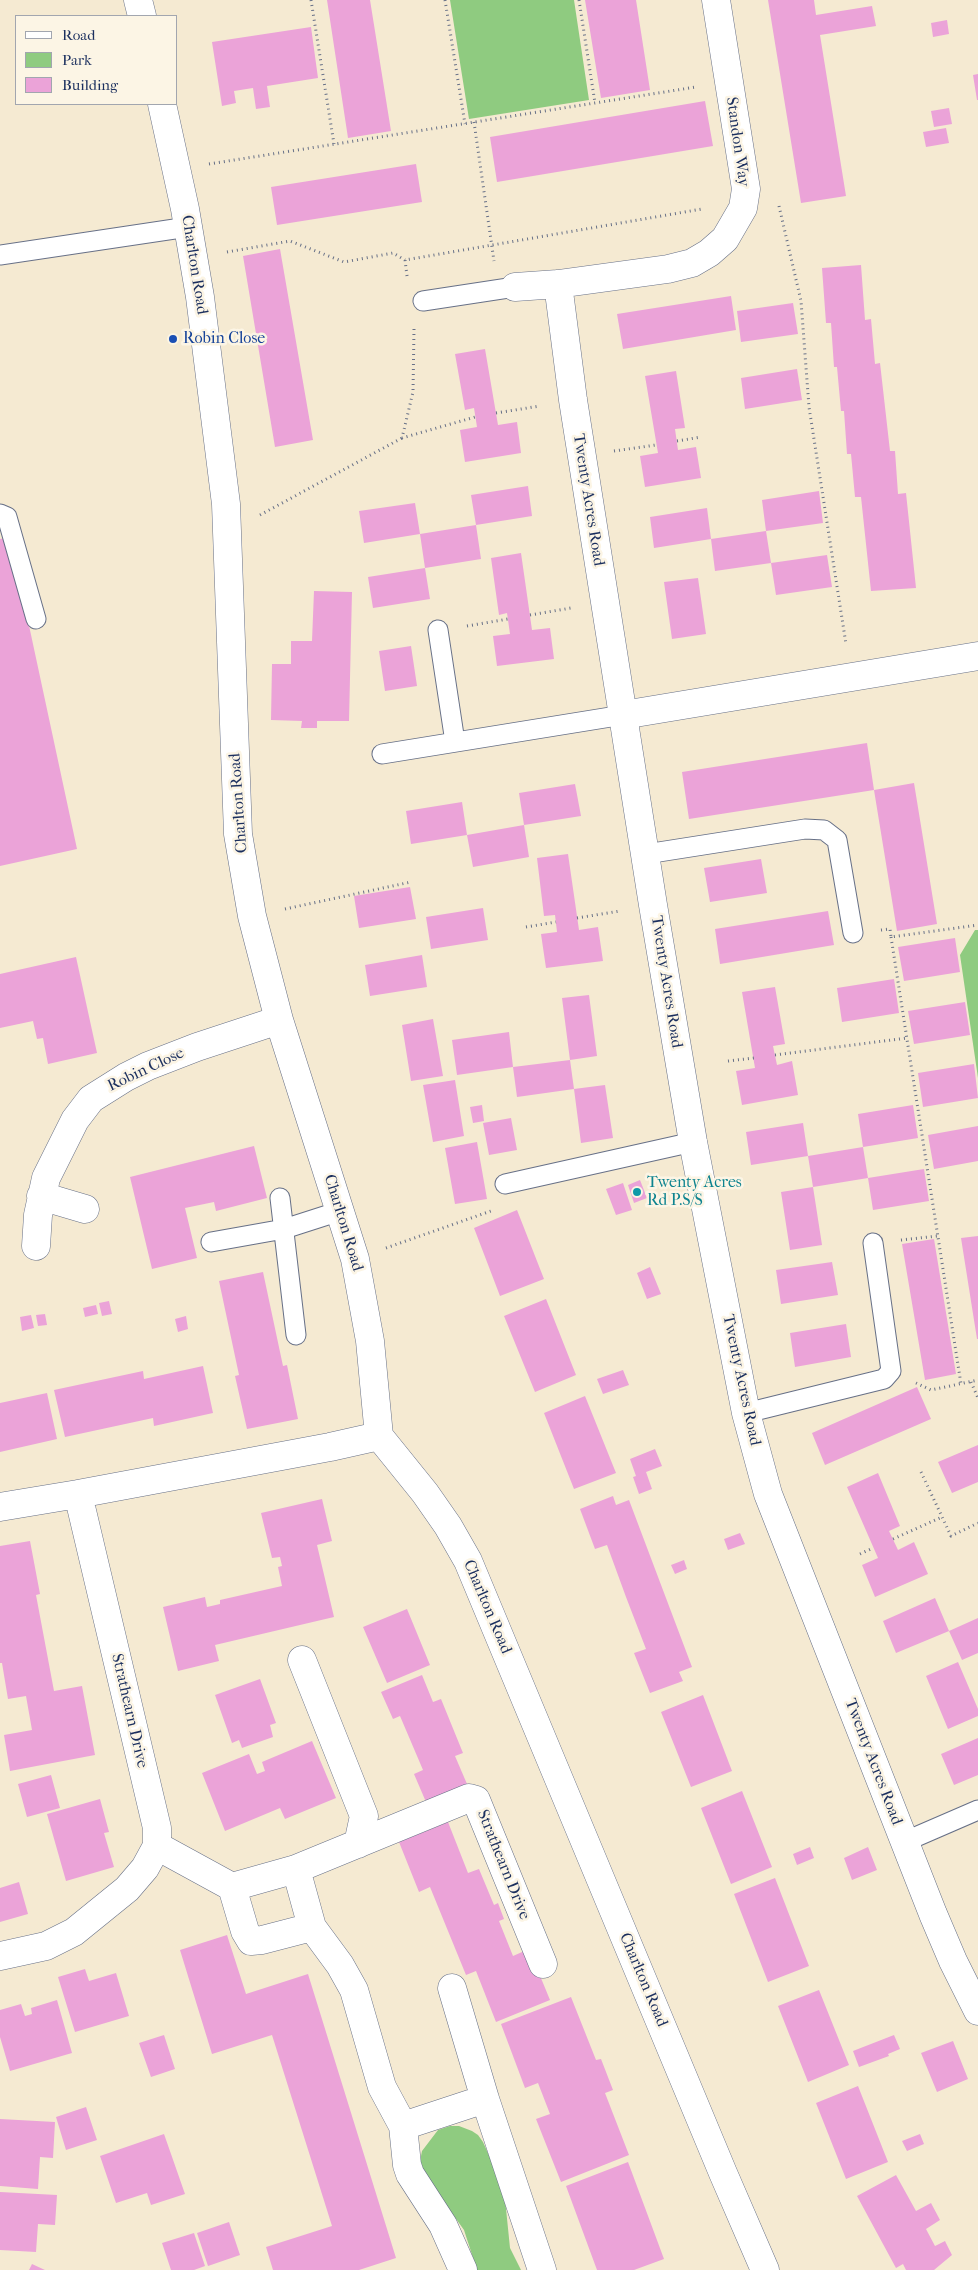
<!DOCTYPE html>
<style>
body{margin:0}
#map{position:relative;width:978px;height:2270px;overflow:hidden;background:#f5ead2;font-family:"IM FELL French Canon",serif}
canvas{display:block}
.legend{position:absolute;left:15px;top:15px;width:162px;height:90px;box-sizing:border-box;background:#fcf5e5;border:1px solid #a2a6af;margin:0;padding:6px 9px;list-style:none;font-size:15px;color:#1b2f5e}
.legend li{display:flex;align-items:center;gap:10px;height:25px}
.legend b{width:25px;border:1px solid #a2a6af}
</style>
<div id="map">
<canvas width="978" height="2270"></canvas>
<ul class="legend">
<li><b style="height:6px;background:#fff"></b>Road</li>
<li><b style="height:14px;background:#8fcb80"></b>Park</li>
<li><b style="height:14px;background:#eba3d8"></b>Building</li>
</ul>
</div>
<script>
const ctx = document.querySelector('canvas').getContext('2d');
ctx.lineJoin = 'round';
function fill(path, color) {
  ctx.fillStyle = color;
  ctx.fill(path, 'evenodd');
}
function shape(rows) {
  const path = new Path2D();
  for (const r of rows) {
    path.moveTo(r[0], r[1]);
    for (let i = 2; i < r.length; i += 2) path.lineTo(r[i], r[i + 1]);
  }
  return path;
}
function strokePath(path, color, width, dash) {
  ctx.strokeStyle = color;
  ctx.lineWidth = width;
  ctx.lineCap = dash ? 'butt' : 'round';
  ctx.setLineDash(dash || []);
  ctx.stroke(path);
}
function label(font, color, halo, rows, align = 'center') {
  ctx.font = font + ' "IM FELL French Canon",serif';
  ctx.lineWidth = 5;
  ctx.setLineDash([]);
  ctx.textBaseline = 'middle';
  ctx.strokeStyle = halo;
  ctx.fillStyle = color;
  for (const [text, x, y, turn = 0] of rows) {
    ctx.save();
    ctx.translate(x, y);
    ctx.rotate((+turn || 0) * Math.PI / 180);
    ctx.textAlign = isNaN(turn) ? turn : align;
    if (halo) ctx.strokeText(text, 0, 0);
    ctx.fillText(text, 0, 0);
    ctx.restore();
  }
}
const green = shape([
 [450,0,574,0,589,100,469,119],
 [975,930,978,930,978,1078,960,955],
 [450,2126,459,2126,472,2131,478,2135,483,2142,504,2189,510,2248,521,2270,477,2270,464,2230,426,2177,420,2161,422,2151,438,2130]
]);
const building = shape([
 [327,0,370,0,391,131,348,138],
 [585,0,636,0,650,90,601,98],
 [768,0,814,0,816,15,872,6,876,26,820,35,846,196,801,203],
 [947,20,949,34,933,37,931,23],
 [311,27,318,78,267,86,270,107,256,109,253,88,234,91,236,103,222,106,212,42],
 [978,74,978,100,977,100,973,75],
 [705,101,713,146,497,182,490,137],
 [949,108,952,124,934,127,931,111],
 [946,128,949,143,926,147,923,132],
 [416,164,422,202,277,225,271,187],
 [280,249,313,440,275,447,243,256],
 [861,265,865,320,871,319,875,364,880,363,890,451,895,451,898,494,906,493,916,588,871,591,861,497,855,497,851,454,847,454,844,411,841,411,837,367,834,367,831,323,826,323,822,268],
 [731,296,736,330,623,349,617,314],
 [793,303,798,334,741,342,737,311],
 [485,349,498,425,517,422,521,453,465,462,460,430,477,427,474,408,465,410,455,354],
 [797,369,802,400,745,409,741,378],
 [676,371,685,428,675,429,678,450,696,447,701,478,645,487,640,456,658,453,645,376],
 [528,486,532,516,476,525,471,495],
 [819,491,823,523,766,531,762,500],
 [415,503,420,534,364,543,359,511],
 [707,508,711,539,654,548,650,517],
 [476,525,481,559,425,568,420,534],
 [766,531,771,563,715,571,711,539],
 [10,537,77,849,0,866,0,539],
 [521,553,532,630,550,628,554,659,497,666,493,636,510,634,507,613,499,615,491,558],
 [827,555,832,587,776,595,771,563],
 [425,568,430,599,373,608,368,577],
 [698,578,706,634,672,639,664,582],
 [314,591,352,592,349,721,317,721,317,728,301,728,302,721,271,720,272,664,291,664,291,641,312,641],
 [411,646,417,686,385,691,379,651],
 [867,743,874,790,689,819,682,772],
 [914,783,937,924,897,931,874,790],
 [575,784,581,816,524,825,519,793],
 [462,802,467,835,411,844,406,811],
 [524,825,529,857,473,867,467,835],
 [568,854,579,930,598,927,603,961,546,968,541,934,557,932,555,915,544,916,537,858],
 [761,859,767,893,710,902,704,868],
 [410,887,416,919,359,928,354,896],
 [483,908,488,940,431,949,426,917],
 [828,911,834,945,720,964,715,929],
 [955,938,960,972,904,981,898,947],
 [422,955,427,987,370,996,365,965],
 [76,957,97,1053,48,1064,43,1038,37,1039,33,1021,0,1028,0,974],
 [894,979,899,1013,842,1022,837,988],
 [775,987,785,1044,773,1046,777,1065,792,1061,798,1095,742,1105,736,1071,755,1068,742,992],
 [589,995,597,1056,570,1060,574,1089,517,1097,513,1067,570,1060,562,998],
 [965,1002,970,1035,914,1044,908,1011],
 [433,1019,443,1076,411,1081,402,1025],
 [509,1032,513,1067,457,1075,452,1040],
 [974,1064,978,1098,923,1107,918,1073],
 [455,1080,464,1136,433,1142,423,1085],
 [605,1085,613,1138,581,1143,574,1089],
 [482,1105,484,1121,473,1123,470,1107],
 [913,1105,918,1138,863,1147,868,1178,813,1187,808,1156,751,1165,746,1132,803,1123,808,1156,863,1147,858,1114],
 [511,1118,517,1150,489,1155,483,1123],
 [978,1126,978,1161,934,1169,928,1135],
 [477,1142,487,1199,455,1204,445,1148],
 [254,1146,267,1198,216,1211,214,1202,185,1208,197,1258,152,1269,130,1177],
 [924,1169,929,1201,873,1210,868,1178],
 [640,1180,647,1198,634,1203,628,1185],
 [623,1183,632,1210,616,1215,606,1189],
 [813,1187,822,1245,790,1250,781,1192],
 [517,1210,544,1279,500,1296,474,1228],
 [978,1236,978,1339,977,1339,961,1238],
 [934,1239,956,1374,925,1380,902,1244],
 [832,1262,838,1295,781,1304,776,1270],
 [650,1267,661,1294,647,1299,637,1273],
 [263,1272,283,1366,287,1365,298,1419,247,1429,235,1376,239,1375,219,1281],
 [546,1299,576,1375,535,1392,504,1316],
 [109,1301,112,1314,102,1316,99,1303],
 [96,1305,98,1314,85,1317,83,1308],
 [45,1314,47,1325,38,1326,36,1315],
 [31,1315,34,1328,22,1331,20,1317],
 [186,1316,188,1329,178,1332,175,1319],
 [846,1324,851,1357,795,1367,790,1333],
 [203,1366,213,1413,154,1426,153,1418,65,1437,54,1390,143,1371,144,1379],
 [623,1370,629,1385,603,1394,597,1379],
 [917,1387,931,1419,825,1465,812,1433],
 [47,1393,57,1439,0,1452,0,1403],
 [585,1396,616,1473,574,1489,544,1413],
 [978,1445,978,1482,952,1493,938,1462],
 [655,1449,662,1466,646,1472,652,1489,639,1494,633,1477,636,1476,630,1459],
 [878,1473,900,1526,889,1531,898,1550,914,1542,928,1574,875,1597,862,1565,878,1558,847,1487],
 [613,1496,616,1505,629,1500,692,1667,679,1672,683,1681,650,1693,634,1653,646,1649,626,1597,607,1545,595,1549,580,1509],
 [322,1499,332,1541,317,1545,334,1617,215,1645,219,1661,178,1671,163,1607,205,1597,207,1607,220,1604,220,1600,282,1586,278,1567,282,1566,280,1557,272,1558,261,1513],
 [740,1533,745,1544,728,1550,724,1539],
 [30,1541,40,1594,36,1595,54,1691,82,1686,95,1755,10,1771,4,1735,32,1730,26,1696,8,1699,2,1663,0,1663,0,1546],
 [684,1560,687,1569,675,1574,671,1565],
 [935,1598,949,1631,896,1653,883,1621],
 [407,1609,430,1665,387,1683,363,1627],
 [978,1618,978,1653,962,1660,949,1631],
 [958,1662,978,1709,978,1716,948,1729,926,1676],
 [422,1675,433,1702,441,1699,463,1753,455,1756,467,1784,426,1802,414,1774,423,1770,400,1716,393,1719,381,1692],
 [260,1679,276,1723,270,1725,273,1737,242,1748,239,1740,232,1743,215,1695],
 [703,1695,732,1771,691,1787,661,1712],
 [978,1738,978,1775,954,1785,941,1754],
 [312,1741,336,1798,285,1819,280,1808,225,1831,202,1773,249,1754,257,1774,265,1771,262,1762],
 [51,1775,60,1808,27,1817,18,1784],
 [742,1791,772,1867,731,1884,701,1808],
 [100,1799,109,1832,104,1833,114,1867,66,1881,47,1814],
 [448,1822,468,1873,479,1869,494,1905,498,1903,504,1919,499,1921,513,1956,529,1949,550,2000,496,2022,476,1971,466,1975,430,1887,419,1892,399,1842],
 [810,1847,814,1858,797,1865,793,1854],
 [868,1847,877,1870,852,1880,844,1858],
 [775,1878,809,1966,768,1982,734,1894],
 [19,1882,28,1914,0,1922,0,1888],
 [227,1935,246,1994,308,1974,396,2258,359,2270,273,2270,266,2247,332,2226,272,2035,212,2054,180,1950],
 [85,1969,89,1981,116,1973,129,2016,75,2032,58,1977],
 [819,1990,849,2065,808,2082,778,2006],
 [571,1997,596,2060,601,2059,613,2090,605,2093,629,2155,561,2182,536,2119,550,2114,538,2083,525,2088,501,2024],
 [57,2000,72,2053,10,2071,0,2037,0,2010,21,2004,25,2016,32,2014,31,2008],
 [164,2035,175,2069,151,2077,139,2043],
 [894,2035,900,2049,888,2054,889,2056,859,2067,853,2051],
 [953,2041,968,2079,937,2092,921,2053],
 [858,2086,888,2162,846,2179,816,2103],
 [86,2107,97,2140,66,2150,56,2117],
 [0,2119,55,2122,53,2158,40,2157,38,2189,0,2186],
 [164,2134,185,2194,151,2205,147,2193,116,2203,100,2156],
 [920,2134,924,2144,907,2151,902,2141],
 [628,2162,664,2259,634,2270,597,2270,566,2186],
 [896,2175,916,2211,931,2203,940,2220,926,2229,935,2246,945,2241,952,2255,934,2270,906,2270,903,2264,896,2268,857,2196],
 [0,2192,57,2195,55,2225,38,2224,36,2252,0,2250],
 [229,2222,240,2255,208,2266,197,2233],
 [194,2233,205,2266,194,2270,171,2270,162,2243],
 [32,2264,45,2270,29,2270]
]);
const path = shape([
 [311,0,334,144],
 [445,0,465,124],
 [579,0,595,103],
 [474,122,494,261],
 [209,164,696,87],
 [779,206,801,301,809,407,846,644],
 [227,252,290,241,344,262,393,253,405,260],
 [407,276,405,260,702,209],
 [414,329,413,392,402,438,475,417],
 [496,413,540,406],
 [677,441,701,437],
 [614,451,656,445],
 [260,515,402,438],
 [530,615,571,608],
 [467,626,508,619],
 [285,909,411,882],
 [577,918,620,911],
 [526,927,556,922],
 [881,930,890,929,891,937,978,925],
 [891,937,961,1384],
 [775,1055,907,1038],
 [728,1061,754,1058],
 [901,1240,938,1236],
 [386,1248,491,1211],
 [971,1382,978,1398],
 [916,1383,931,1390,978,1380],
 [921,1472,951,1536,978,1523],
 [893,1539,942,1517],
 [860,1554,873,1548]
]);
const service = shape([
 [0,255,188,227],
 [423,301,515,287],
 [0,514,7,517,36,619],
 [438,630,455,742],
 [382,754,623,715],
 [646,854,805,829,824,830,837,840,853,933],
 [505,1184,693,1142],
 [280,1198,296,1335],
 [211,1242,284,1229,340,1211],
 [746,1413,884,1379,891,1371,873,1243],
 [904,1842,978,1810]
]);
const minor = shape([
 [138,0,142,16],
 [162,104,185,209,200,297,226,504,238,834,252,916,279,1020,355,1259,370,1341,379,1436,425,1493,448,1526,468,1561,723,2173,765,2270],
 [558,284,573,400,653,905,693,1142,746,1413,768,1494,933,1914,953,1961,978,2011],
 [515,287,558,284,668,269,692,263,709,253,725,239,743,208,746,189,716,0],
 [623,715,978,656],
 [41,1196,85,1209],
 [36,1246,38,1215,46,1178,75,1120,91,1099,126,1077,148,1066,197,1047,279,1020],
 [379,1436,330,1447,78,1494,157,1828,157,1846,232,1887,296,1869,312,1927,340,1965,354,1990,382,2087,403,2126,407,2165,410,2174,443,2225,463,2270],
 [0,1507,78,1494],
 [302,1660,364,1816,358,1844],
 [296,1869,469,1798,476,1800,543,1964],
 [232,1887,245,1931,251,1941,262,1940,312,1927],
 [0,1956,46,1946,74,1932,127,1889,145,1868,157,1846],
 [452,1988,485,2099,542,2270],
 [403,2126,485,2099]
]);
const markers = [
 [173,339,5,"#1a4fb4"],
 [637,1192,5,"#0f9aa8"]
];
const streetNames = [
 ["Standon Way",737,142,82],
 ["Charlton Road",194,265,81],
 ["Twenty Acres Road",588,500,81],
 ["Charlton Road",239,803,-94],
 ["Twenty Acres Road",666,982,81],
 ["Robin Close",146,1070,-25],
 ["Charlton Road",343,1223,73],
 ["Twenty Acres Road",741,1380,78],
 ["Charlton Road",487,1607,67],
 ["Strathearn Drive",129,1711,77],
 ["Twenty Acres Road",873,1762,69],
 ["Strathearn Drive",503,1865,68],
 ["Charlton Road",643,1980,67]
];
const transitNames = [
 ["Robin Close",183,339]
];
const cultureNames = [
 ["Twenty Acres",647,1183],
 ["Rd P.S/S",647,1201]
];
fill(green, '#8fcb80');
fill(building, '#eba3d8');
strokePath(service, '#677087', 21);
strokePath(minor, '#677087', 29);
strokePath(path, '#677087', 3, [1, 4]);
strokePath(service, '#fff', 19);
strokePath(minor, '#fff', 28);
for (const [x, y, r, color] of markers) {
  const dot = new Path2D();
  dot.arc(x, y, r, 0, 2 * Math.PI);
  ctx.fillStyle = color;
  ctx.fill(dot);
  strokePath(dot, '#fcf5e5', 2);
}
label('16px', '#1b2f5e', '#fcf5e5', streetNames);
label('16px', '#164399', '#fcf5e5', transitNames, 'left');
label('16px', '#0d838f', '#fcf5e5', cultureNames, 'left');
</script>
